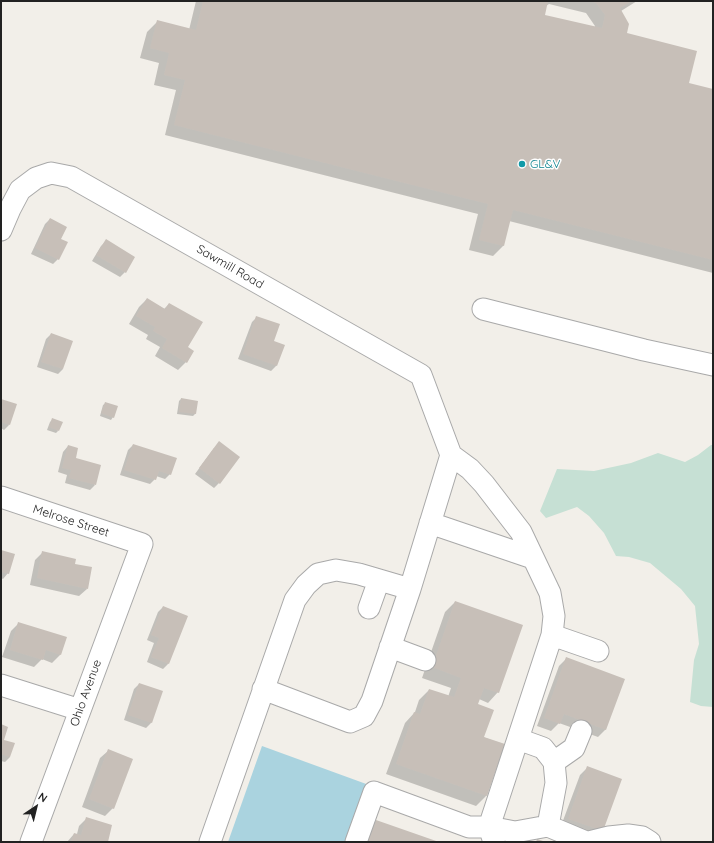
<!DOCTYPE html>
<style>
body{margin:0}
#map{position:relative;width:714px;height:843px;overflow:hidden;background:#f2efe9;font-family:Quicksand,sans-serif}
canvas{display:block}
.frame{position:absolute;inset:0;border:2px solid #222;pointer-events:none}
.north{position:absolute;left:16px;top:787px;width:40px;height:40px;-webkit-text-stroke:3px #fff;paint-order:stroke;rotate:35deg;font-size:11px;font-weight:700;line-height:16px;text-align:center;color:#222}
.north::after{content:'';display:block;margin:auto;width:14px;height:18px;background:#222;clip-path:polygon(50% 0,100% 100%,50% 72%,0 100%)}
</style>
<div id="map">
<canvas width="714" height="843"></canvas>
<div class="frame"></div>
<div class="north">N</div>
</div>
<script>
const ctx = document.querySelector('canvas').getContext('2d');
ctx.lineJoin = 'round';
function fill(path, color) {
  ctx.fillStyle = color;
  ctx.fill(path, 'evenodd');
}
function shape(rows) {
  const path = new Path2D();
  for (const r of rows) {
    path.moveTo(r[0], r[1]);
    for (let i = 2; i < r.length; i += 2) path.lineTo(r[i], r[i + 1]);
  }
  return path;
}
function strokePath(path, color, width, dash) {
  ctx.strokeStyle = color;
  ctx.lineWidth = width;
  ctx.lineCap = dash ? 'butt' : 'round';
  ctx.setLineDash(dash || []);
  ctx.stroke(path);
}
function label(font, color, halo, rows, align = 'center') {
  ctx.font = font + ' Quicksand,sans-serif';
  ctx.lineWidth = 3;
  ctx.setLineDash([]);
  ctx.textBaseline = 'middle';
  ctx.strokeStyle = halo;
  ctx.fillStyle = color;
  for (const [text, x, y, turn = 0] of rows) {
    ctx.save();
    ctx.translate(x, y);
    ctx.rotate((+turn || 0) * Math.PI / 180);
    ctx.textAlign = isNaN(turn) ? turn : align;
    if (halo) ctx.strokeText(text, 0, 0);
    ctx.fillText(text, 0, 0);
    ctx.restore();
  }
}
const wetland = shape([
 [711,445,713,445,713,707,701,706,690,702,694,660,699,644,695,606,681,589,650,563,629,557,616,556,604,533,589,516,577,507,546,518,540,511,557,469,594,471,631,463,658,453,685,462,698,455]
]);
const water = shape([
 [262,746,369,785,349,842,228,842]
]);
const shadow = shape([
 [196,1,637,1,621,11,626,34,688,84,713,90,713,273,509,221,503,246,493,256,469,250,478,214,165,135,176,90,154,85,159,63,140,58,147,32,157,22,189,30],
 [549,4,586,13,595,26,594,28,543,16,546,6],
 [50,219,60,239,58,259,53,264,31,254,45,224],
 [106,241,125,272,120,277,92,261,101,246],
 [147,299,164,309,169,304,187,348,186,362,178,370,155,356,160,347,146,339,148,335,129,324,139,307],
 [257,317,273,342,283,346,276,366,271,371,238,359,252,322],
 [51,334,63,369,58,374,37,367,46,339],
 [181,399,197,402,195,414,193,416,177,414,179,401],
 [1,400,9,425,4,430,1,428],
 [106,403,113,417,111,420,100,416,103,405],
 [53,419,58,431,56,433,47,430,50,422],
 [133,445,170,474,165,479,156,476,155,479,150,484,120,475,128,450],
 [68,446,74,459,95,485,90,490,65,483,67,475,58,472,63,452],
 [214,448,219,483,214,488,195,474],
 [1,551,8,573,3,579,1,578],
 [42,553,74,564,87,589,79,596,30,585,35,560],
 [455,602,498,692,488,703,479,699,477,705,483,737,504,745,486,796,476,806,386,774,405,723,415,712,419,700,429,690,448,697,451,688,422,678,445,612],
 [163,607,168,664,163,669,147,662,154,643,147,640,158,612],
 [19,623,65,638,60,655,52,663,42,659,34,667,2,657,11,631],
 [567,658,606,729,598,737,559,723,551,731,537,726,559,666],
 [139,684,161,692,151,723,146,728,124,720,134,689],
 [1,726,3,740,10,757,5,762,1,761],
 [108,751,113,808,105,816,82,807,100,758],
 [587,768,620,780,594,838,561,826,580,775],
 [87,818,107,842,67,842,74,834,77,834,79,826],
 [376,821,436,842,364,842,368,829]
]);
const building = shape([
 [203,1,548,1,545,15,602,28,605,15,596,3,589,1,632,1,620,8,629,24,627,33,697,51,689,83,713,89,713,260,513,210,504,246,479,240,488,204,174,125,185,80,164,75,169,53,150,48,157,20,196,30],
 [50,218,67,227,61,239,68,242,59,260,35,248],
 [106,239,135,257,126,273,96,255],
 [147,298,165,309,169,303,203,322,188,347,194,351,187,363,162,348,167,339,153,331,155,327,136,316],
 [256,316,280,324,274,341,285,345,277,366,243,354],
 [51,333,73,341,63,369,41,362],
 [181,398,198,401,196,414,179,412],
 [1,399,17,404,10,425,1,422],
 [105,402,118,406,114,418,101,413],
 [52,418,63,422,59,431,49,427],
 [219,441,240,457,220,484,199,468],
 [133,444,177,458,171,475,159,471,156,480,124,470],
 [68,445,78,448,76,458,101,465,96,485,69,478,71,470,62,468],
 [1,550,15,554,9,574,1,572],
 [42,551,76,559,75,564,92,567,88,589,37,578],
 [455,601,523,625,499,693,484,688,478,704,494,710,484,737,505,744,487,796,396,764,414,712,420,714,429,689,454,697,461,678,432,667],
 [163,606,188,616,169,664,151,657,159,638,151,635],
 [18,622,67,637,61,655,46,650,43,660,10,650],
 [566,657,625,679,606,730,564,714,560,724,544,718],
 [139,683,163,691,152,723,128,715],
 [1,724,8,727,4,740,15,743,10,757,1,754],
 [108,749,133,759,114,809,89,799],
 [587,766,622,779,603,831,568,819],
 [86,817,112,825,108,842,71,842,74,833,81,835],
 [376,820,439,842,368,842],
 [537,839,546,842,536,842]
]);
const minor = shape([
 [1,230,10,209,20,190,36,178,51,173,71,177,421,375,451,455,410,589,372,701,364,716,350,722,263,689],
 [483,309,644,350,713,365],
 [451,455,470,469,484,484,521,532,550,593,554,616,552,635,489,827,494,842],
 [1,497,142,544,31,842],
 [430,523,533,558],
 [369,608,379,580],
 [552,635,598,651],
 [390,647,425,660],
 [1,685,80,710],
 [554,762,574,748,581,731],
 [548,826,586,842],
 [210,842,295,600,306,585,318,574,336,570,359,574,410,589],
 [356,842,374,792,469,827,489,827,515,832,548,826,556,783,554,762,543,748,518,739],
 [589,842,609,837,628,835,642,837,650,842]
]);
const markers = [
 [522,164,4,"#0f9aa8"]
];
const cultureNames = [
 ["GL&V",530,164]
];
const streetNames = [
 ["Sawmill Road",230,267,30],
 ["Melrose Street",71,521,18],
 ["Ohio Avenue",86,693,-70]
];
fill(wetland, '#c6e0d4');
fill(water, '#aad3df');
fill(shadow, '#0003');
fill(building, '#c7bfb8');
strokePath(minor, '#a9a9a9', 23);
strokePath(minor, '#fff', 21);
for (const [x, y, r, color] of markers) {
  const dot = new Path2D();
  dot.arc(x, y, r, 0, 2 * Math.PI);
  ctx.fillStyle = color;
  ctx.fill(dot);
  strokePath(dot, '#fff', 1.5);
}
label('12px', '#0d838f', '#fff', cultureNames, 'left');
label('12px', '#222', '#fff', streetNames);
</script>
